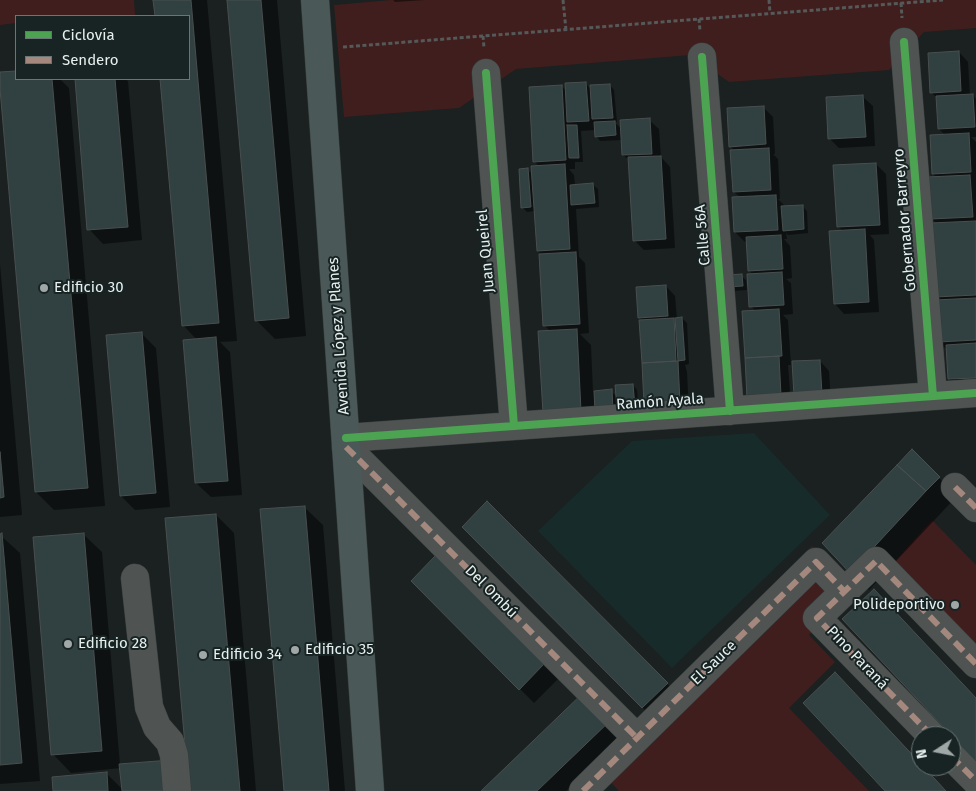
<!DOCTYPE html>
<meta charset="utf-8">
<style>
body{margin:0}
#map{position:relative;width:976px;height:791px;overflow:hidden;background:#1a2120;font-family:"Fira Sans",sans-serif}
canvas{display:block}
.legend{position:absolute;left:15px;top:15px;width:175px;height:65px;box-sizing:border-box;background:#172423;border:1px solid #6a7675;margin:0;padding:6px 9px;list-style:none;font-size:15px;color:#e7f0ef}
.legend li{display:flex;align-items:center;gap:10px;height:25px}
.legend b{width:25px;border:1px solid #6a7675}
.north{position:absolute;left:911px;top:726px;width:50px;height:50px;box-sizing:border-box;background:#172423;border:1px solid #6a7675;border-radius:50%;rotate:259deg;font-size:14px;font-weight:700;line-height:20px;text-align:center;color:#e7f0ef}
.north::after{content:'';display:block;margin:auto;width:18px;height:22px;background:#9fa8a7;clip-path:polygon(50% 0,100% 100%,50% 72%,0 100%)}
</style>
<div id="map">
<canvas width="976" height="791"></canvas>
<ul class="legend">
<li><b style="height:6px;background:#4ca352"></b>Ciclovía</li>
<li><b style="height:6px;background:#a5887d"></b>Sendero</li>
</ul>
<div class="north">N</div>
</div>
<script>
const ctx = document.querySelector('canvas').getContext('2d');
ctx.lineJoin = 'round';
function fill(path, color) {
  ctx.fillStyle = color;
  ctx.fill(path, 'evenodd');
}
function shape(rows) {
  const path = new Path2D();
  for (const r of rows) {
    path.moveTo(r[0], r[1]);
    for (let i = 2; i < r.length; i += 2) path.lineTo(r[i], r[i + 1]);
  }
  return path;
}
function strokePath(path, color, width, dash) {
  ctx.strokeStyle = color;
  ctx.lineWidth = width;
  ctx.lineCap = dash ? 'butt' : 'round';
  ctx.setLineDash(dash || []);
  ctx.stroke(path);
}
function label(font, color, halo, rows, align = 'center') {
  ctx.font = font + ' "Fira Sans",sans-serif';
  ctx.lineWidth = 4;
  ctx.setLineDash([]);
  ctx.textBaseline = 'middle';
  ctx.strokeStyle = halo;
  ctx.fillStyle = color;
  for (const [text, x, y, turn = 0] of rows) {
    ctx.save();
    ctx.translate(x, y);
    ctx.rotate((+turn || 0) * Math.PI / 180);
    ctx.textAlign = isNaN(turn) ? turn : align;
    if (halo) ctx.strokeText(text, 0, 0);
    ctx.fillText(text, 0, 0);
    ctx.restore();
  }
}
const built = shape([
 [754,433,830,515,672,668,538,531,632,441]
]);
const green = shape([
 [0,0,134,0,135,15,16,16,16,23,0,25],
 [391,0,976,0,976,28,924,32,889,70,729,82,691,55,516,69,459,108,344,117,334,5],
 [932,520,976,565,976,644,973,647,894,562],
 [812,546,854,590,809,635,835,662,789,708,869,791,619,791,592,763]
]);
const shadow = shape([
 [155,0,207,0,237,341,220,342,230,352,242,495,211,497,196,483,197,340,183,325,161,79,189,79,189,16,156,16],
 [229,0,277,0,306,336,275,339,257,321],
 [393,0,425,0,395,2],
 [959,52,968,62,970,96,973,95,976,99,976,137,971,137,976,142,976,387,959,388,949,379,947,350,939,342,941,301,937,296,937,224,932,219,937,178,933,174,946,136,939,129,937,98,931,92],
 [16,72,16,79,60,79,69,88,105,506,54,510,36,492,0,74],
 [76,79,125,79,128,81,142,240,103,244,89,229],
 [586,84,591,89,610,85,614,90,617,122,614,122,622,129,649,120,659,129,661,157,670,167,675,248,644,250,634,240,629,160,623,155,622,140,600,141,596,136,595,130,581,131,583,162,575,162,575,169,569,169,574,175,575,186,593,185,598,189,599,207,576,209,579,257,585,263,589,333,580,334,591,345,593,392,611,391,617,397,633,385,637,390,639,411,558,427,551,332,544,325,542,255,538,251,535,211,527,212,522,207,528,170,533,175,540,167,534,161,561,86,567,91],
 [863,97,873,106,875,146,839,148,829,138],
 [763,107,773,117,775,154,773,154,778,159,780,199,778,199,785,206,802,206,807,211,808,233,788,235,786,233,787,239,784,239,790,246,792,278,786,279,791,283,793,314,783,315,788,320,791,365,788,365,791,405,758,407,756,312,751,306,754,275,749,271,747,241,745,242,735,232,741,198,734,192,735,151,730,146],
 [876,164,886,174,889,234,870,235,874,240,879,312,844,314,835,304,843,231,838,227],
 [0,264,22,515,0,517],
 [741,276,746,280,747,290,732,291,727,287],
 [666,286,675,296,677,319,682,318,687,323,689,364,685,365,687,372,689,412,645,405,641,322,643,322,639,317],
 [142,334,156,348,170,507,135,510,121,496],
 [820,361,829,371,831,404,805,405],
 [912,451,957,496,869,590,851,572],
 [487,503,685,702,661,726,463,527],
 [304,507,323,525,345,791,286,791],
 [216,515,234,533,256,791,55,791,106,773,123,790,121,768,71,773,53,754,83,534,102,552,120,765,189,780],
 [0,535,20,553,40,781,0,784],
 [436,557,558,679,534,703,413,581],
 [585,692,625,734,566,791,483,791]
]);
const building = shape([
 [153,0,191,0,219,323,182,326,160,79,189,79,189,16,155,16,153,0],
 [227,0,261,0,289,318,255,321,227,0],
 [959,51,961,91,930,93,928,53,959,51],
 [16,71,16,79,52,79,88,488,35,492,0,89,0,72,16,71],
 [75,79,115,79,128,227,87,230,75,79],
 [586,82,589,121,567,122,565,83,586,82],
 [610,84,613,118,592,119,590,85,610,84],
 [562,85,566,160,533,162,529,87,562,85],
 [973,94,975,127,938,129,936,96,973,94],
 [863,95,866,137,828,139,826,97,863,95],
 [764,106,766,144,729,147,727,108,764,106],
 [650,118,652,154,622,155,620,120,650,118],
 [615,121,616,135,595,137,594,122,615,121],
 [567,125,577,125,579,158,569,158,567,125],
 [969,133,971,172,932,174,930,135,969,133],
 [769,148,771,190,733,192,730,150,769,148],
 [661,156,666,239,633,241,628,157,661,156],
 [876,163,880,225,837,227,833,165,876,163],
 [565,164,570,249,537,251,531,166,565,164],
 [528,168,531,207,521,208,519,169,528,168],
 [970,175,973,217,931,219,928,177,970,175],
 [593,183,595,203,571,205,570,185,593,183],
 [776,195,778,230,734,232,732,197,776,195],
 [803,205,804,229,783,231,781,206,803,205],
 [976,221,976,295,935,297,931,223,976,221],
 [865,229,869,302,834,304,829,231,865,229],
 [781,235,783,269,748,271,746,237,781,235],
 [576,252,580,324,543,326,539,254,576,252],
 [782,272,784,305,749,307,747,274,782,272],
 [742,274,743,286,726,287,726,275,742,274],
 [666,285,668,316,638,318,636,287,666,285],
 [976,298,976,340,938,342,935,300,976,298],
 [779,309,782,356,745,358,742,311,779,309],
 [682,317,685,360,678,361,675,318,682,317],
 [674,318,676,361,642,363,639,320,674,318],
 [577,329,581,411,543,413,538,331,577,329],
 [142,332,156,493,120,496,106,335,142,332],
 [216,337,228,481,195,483,183,340,216,337],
 [976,343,976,378,948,379,946,345,976,343],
 [779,356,781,396,747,398,745,358,779,356],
 [820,360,822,394,794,396,792,361,820,360],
 [678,361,680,403,644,405,642,363,678,361],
 [633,384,635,407,617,408,615,385,633,384],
 [612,389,613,411,595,412,594,391,612,389],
 [912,449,940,477,926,491,897,465,912,449],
 [0,452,4,497,0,498,0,452],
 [897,465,926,491,850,573,822,543,897,465],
 [487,501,668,683,642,708,462,527,487,501],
 [305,506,329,791,284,791,260,509,305,506],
 [216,514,240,791,189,791,165,518,216,514],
 [2,533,22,763,0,765,0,534,2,533],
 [84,533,102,751,51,755,33,537,84,533],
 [436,555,544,664,519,690,411,581,436,555],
 [874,589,976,698,976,762,842,619,874,589],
 [835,672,921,764,921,766,923,766,946,791,885,791,803,703,835,672],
 [585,691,612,719,537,791,481,791,585,691],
 [171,760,173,791,122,791,119,764,171,760],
 [107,772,108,791,53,791,52,777,107,772]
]);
const path = shape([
 [563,0,566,30],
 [769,0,770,13],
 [901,3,902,18],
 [699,19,700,31],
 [483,36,484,48],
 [343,47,943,0]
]);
const minor = shape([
 [904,42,933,396],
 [702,57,730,411],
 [486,73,514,426],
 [346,438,976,393],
 [346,447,637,738],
 [955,487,976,508],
 [135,578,149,707,157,727,170,742,174,755,177,791],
 [932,736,817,618,876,561,976,664],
 [951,756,976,781],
 [583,791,816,562,844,591]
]);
const major = shape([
 [315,0,370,791]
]);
const quiet = shape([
 [346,447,637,738],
 [955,487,976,508],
 [932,736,817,618,876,561,976,664],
 [951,756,976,781],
 [583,791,816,562,844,591]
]);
const cycleway = shape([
 [904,42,933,396],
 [702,57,730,411],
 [486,73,514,426],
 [346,438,976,393]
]);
const markers = [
 [44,288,5,"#9fa8a7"],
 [955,605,5,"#9fa8a7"],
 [68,644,5,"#9fa8a7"],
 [295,650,5,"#9fa8a7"],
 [203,655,5,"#9fa8a7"]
];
const streetNames = [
 ["Gobernador Barreyro",905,220,-95],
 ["Calle 56A",703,235,-95],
 ["Juan Queirel",486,251,-95],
 ["Avenida López y Planes",339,336,-94],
 ["Ramón Ayala",660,402,-4],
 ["Del Ombú",491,592,45],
 ["Pino Paraná",857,658,46],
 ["El Sauce",714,663,-44]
];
const poiNames = [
 ["Edificio 30",54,288],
 ["Polideportivo",945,605,"right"],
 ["Edificio 28",78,644],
 ["Edificio 35",305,650],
 ["Edificio 34",213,655]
];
fill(built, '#172b2a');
fill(green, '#401e1d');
fill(shadow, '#0007');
fill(building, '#314040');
strokePath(building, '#494f4e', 1);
strokePath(minor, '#363c3b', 29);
strokePath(major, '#363c3b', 29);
strokePath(path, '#555959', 3, [4, 2.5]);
strokePath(minor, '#4f5453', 28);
strokePath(major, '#4a5857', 28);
strokePath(quiet, '#a5887d', 6, [12, 6]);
strokePath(cycleway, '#4ca352', 8);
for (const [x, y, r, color] of markers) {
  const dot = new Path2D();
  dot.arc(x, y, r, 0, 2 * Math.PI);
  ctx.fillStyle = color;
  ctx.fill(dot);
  strokePath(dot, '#172423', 2);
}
label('15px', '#e7f0ef', '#172423', streetNames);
label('15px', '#e7f0ef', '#172423', poiNames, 'left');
</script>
